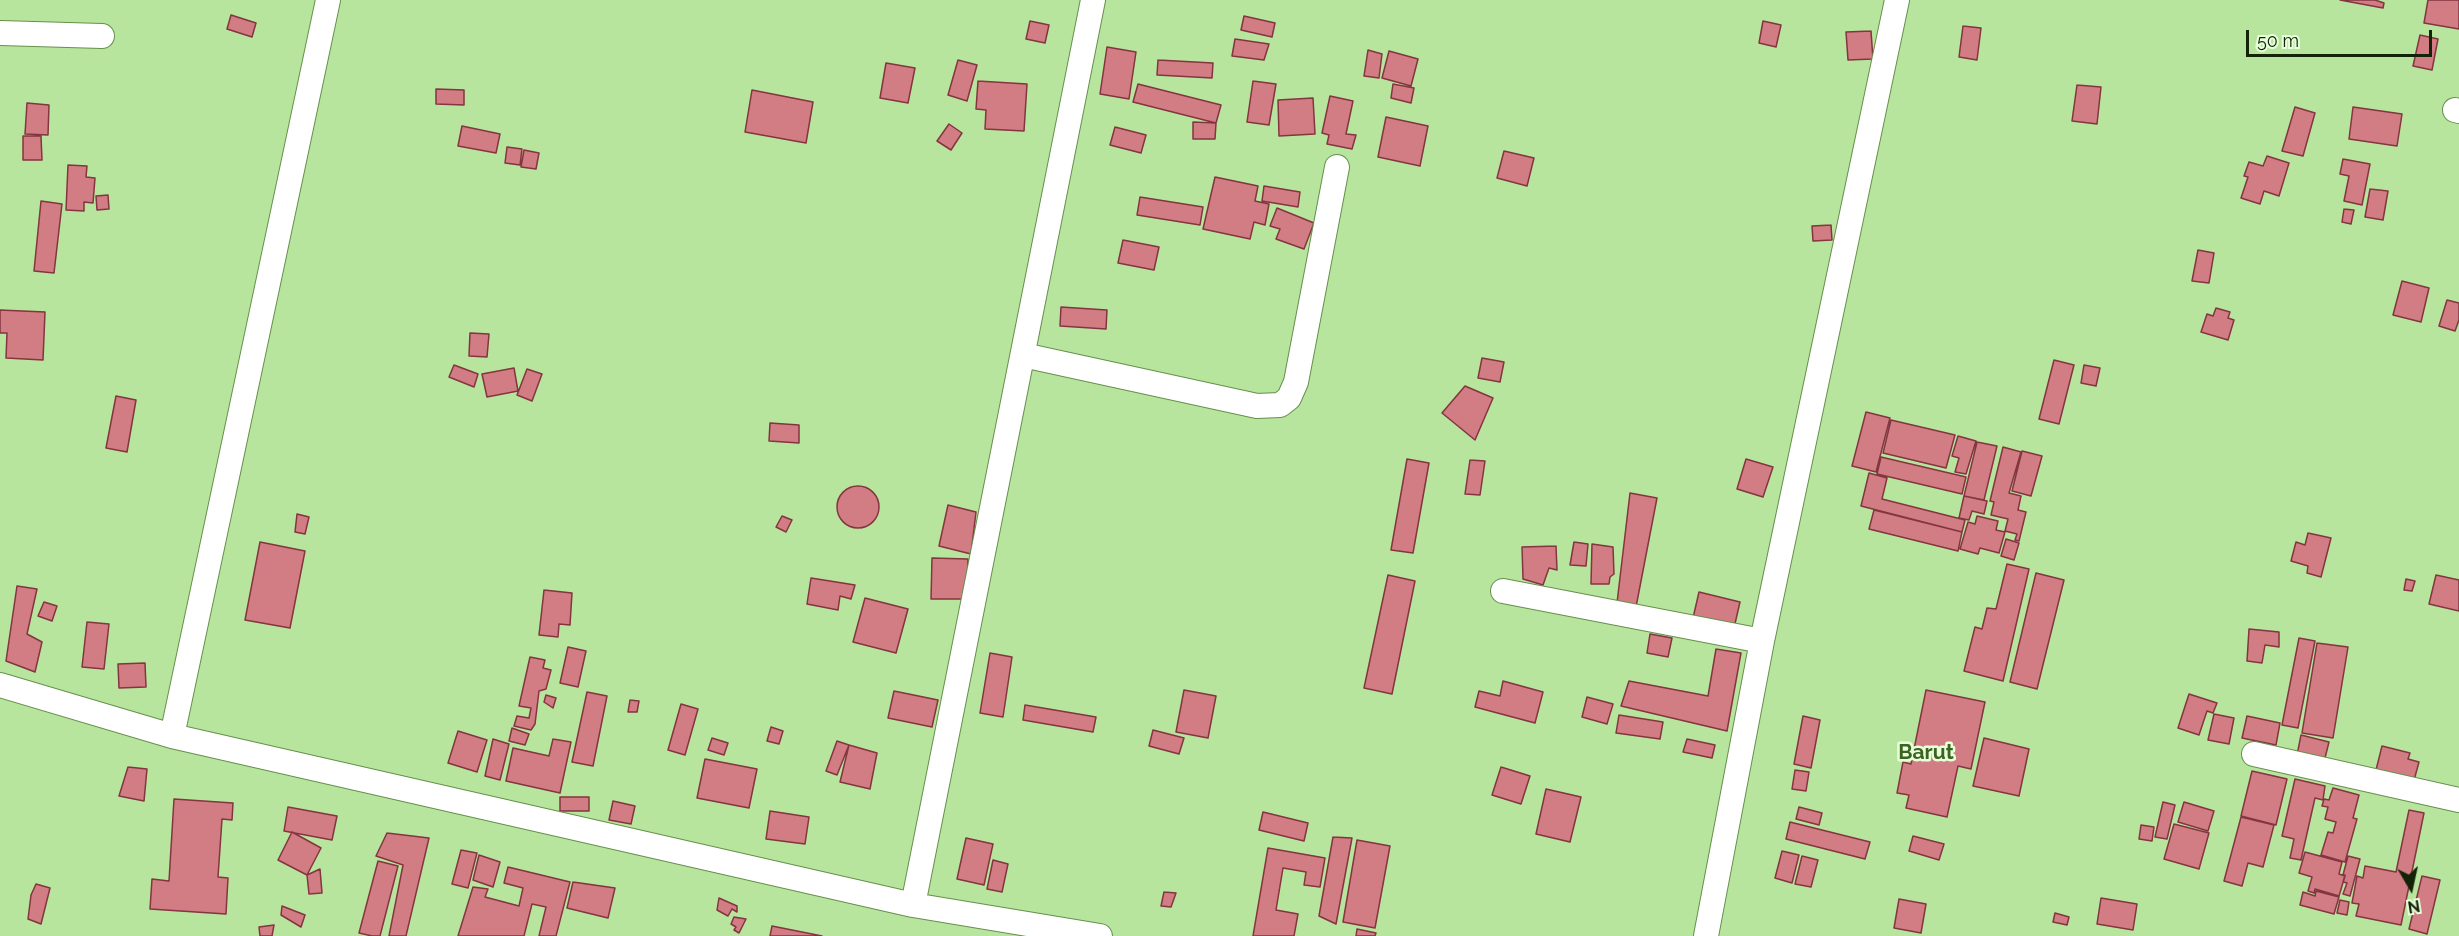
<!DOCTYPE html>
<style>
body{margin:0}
#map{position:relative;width:2459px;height:936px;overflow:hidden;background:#b8e59d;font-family:Raleway,sans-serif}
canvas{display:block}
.north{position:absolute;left:2381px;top:858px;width:60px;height:60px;-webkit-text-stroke:4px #e7ffdb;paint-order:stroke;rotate:171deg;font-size:16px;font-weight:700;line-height:24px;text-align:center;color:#132307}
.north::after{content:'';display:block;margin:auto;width:21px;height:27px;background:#132307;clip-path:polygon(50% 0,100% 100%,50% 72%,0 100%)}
.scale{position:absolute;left:2246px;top:30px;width:186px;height:27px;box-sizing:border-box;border:3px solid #132307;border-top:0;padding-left:8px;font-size:18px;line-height:21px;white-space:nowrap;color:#132307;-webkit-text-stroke:4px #e7ffdb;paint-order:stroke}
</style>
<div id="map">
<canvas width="2459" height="936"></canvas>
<div class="north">N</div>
<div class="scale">50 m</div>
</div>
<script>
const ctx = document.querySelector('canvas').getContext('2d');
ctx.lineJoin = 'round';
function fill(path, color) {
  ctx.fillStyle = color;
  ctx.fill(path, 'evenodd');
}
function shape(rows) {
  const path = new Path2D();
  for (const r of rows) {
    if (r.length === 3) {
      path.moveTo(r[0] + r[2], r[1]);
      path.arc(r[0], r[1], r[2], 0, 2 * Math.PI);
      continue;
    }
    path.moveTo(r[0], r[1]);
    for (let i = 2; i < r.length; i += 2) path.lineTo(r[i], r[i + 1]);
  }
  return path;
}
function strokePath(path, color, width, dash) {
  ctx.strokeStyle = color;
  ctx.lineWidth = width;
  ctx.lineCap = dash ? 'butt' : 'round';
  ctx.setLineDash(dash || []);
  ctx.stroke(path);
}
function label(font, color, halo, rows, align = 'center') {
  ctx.font = font + ' Raleway,sans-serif';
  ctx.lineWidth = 5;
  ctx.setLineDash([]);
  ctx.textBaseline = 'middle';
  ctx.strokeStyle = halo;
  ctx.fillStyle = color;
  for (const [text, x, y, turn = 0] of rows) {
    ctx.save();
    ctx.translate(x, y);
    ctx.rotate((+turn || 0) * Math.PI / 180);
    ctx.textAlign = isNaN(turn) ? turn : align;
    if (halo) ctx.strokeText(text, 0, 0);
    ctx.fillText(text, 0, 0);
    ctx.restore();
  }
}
const building = shape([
 [2340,0,2375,0,2384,3,2383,8,2340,0],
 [2428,0,2459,0,2459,29,2424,23,2428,0],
 [231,15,256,23,252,37,227,29,231,15],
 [1244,16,1275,23,1272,37,1241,30,1244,16],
 [1030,21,1049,25,1045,43,1026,39,1030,21],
 [1763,21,1781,25,1776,47,1759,43,1763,21],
 [1963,26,1981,28,1977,60,1959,57,1963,26],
 [1871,31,1873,59,1848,60,1846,32,1871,31],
 [2420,35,2438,39,2432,70,2413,66,2420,35],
 [1235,39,1269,44,1264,60,1232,56,1235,39],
 [1107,47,1136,52,1129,99,1100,94,1107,47],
 [1368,50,1382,54,1379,78,1364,76,1368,50],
 [1389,51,1418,59,1411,86,1382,78,1389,51],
 [958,60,977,65,967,101,948,95,958,60],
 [1158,60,1213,63,1212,78,1157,75,1158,60],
 [886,63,915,68,908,103,880,98,886,63],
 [978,81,1027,84,1024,131,985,129,986,110,976,109,978,81],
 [1253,81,1276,84,1269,125,1247,122,1253,81],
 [1138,84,1221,105,1216,123,1133,102,1138,84],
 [1393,84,1414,88,1411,103,1391,98,1393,84],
 [2077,85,2101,87,2097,124,2072,121,2077,85],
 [436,89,464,90,464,105,436,104,436,89],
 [752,90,813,102,806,143,745,132,752,90],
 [1330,96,1353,101,1346,134,1356,135,1352,149,1327,144,1329,135,1322,133,1330,96],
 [1313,98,1315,134,1279,136,1278,100,1313,98],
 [27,103,49,105,48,135,25,134,27,103],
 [2295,107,2315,113,2303,156,2282,151,2295,107],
 [2353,107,2402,114,2397,146,2349,139,2353,107],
 [1386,117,1428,126,1420,166,1378,157,1386,117],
 [1193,122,1216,123,1215,139,1193,139,1193,122],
 [949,124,962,133,951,150,937,141,949,124],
 [462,126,500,134,496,153,458,146,462,126],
 [1115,127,1146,135,1141,153,1110,145,1115,127],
 [23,136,41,136,42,160,23,160,23,136],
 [507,147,522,149,520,165,505,163,507,147],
 [524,150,539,153,536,169,521,167,524,150],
 [1504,151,1534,158,1527,186,1497,178,1504,151],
 [2267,156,2289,163,2279,196,2264,191,2260,204,2241,198,2248,177,2244,176,2249,162,2263,166,2267,156],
 [2343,159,2370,164,2362,205,2344,201,2349,176,2340,174,2343,159],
 [68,165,87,166,86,177,95,178,93,203,84,202,84,211,66,210,68,165],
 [1215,177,1258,186,1255,201,1269,204,1265,225,1254,222,1250,239,1203,229,1215,177],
 [1264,186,1300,192,1298,207,1262,201,1264,186],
 [2370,189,2388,191,2383,220,2365,217,2370,189],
 [108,195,109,209,97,210,96,196,108,195],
 [1140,197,1203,207,1200,225,1137,215,1140,197],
 [41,201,62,204,54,273,34,271,41,201],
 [1277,208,1314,223,1304,249,1276,239,1280,229,1270,226,1277,208],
 [2344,209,2354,210,2351,224,2342,222,2344,209],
 [1831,225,1832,240,1813,241,1812,226,1831,225],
 [1123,240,1159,247,1154,270,1118,263,1123,240],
 [2198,250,2214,253,2209,283,2192,281,2198,250],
 [2402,281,2429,288,2421,322,2393,315,2402,281],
 [2447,300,2459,303,2459,320,2455,331,2439,326,2447,300],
 [1061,307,1107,310,1106,329,1060,326,1061,307],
 [2216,308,2230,312,2228,318,2234,320,2228,340,2201,332,2207,314,2213,316,2216,308],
 [0,310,45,312,43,360,6,358,7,333,0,333,0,310],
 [470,333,489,334,487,357,469,356,470,333],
 [1482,358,1504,362,1500,382,1478,378,1482,358],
 [2054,360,2074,365,2059,424,2039,419,2054,360],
 [454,365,478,374,474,387,449,377,454,365],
 [2084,365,2100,368,2096,386,2081,383,2084,365],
 [514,368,518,391,487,397,482,374,514,368],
 [527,369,542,374,532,401,517,395,527,369],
 [1465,386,1493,398,1475,440,1442,413,1465,386],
 [116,396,136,400,127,452,106,448,116,396],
 [1866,412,1890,418,1876,472,1852,466,1866,412],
 [1891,420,1955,435,1946,468,1883,453,1891,420],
 [770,423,799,425,799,443,769,441,770,423],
 [1958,436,1976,441,1966,474,1955,472,1959,458,1952,456,1958,436],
 [1977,442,1997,446,1984,500,1964,496,1977,442],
 [2003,447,2021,452,2009,493,2021,496,2018,510,2026,512,2019,541,2015,540,2017,534,2005,531,2008,519,1991,515,1994,502,1990,501,2003,447],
 [2022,451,2042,456,2031,496,2012,491,2022,451],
 [1881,457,1966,477,1962,494,1877,474,1881,457],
 [1407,459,1429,463,1413,553,1391,550,1407,459],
 [1746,459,1773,467,1763,497,1737,489,1746,459],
 [1470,460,1485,461,1480,495,1465,494,1470,460],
 [1869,473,1887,478,1882,499,1965,520,1962,532,1861,506,1869,473],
 [858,507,21],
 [1630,493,1657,498,1636,607,1617,603,1630,493],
 [1964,496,1987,501,1984,514,1972,511,1969,520,1959,518,1964,496],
 [948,505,976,512,971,554,939,546,948,505],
 [1874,510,1962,532,1958,551,1869,529,1874,510],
 [297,514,309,517,305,534,295,532,297,514],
 [782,516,792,520,786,532,776,527,782,516],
 [1977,516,1998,521,1996,530,2005,532,1999,553,1980,548,1978,554,1960,549,1968,522,1975,524,1977,516],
 [2308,533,2331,538,2321,577,2307,573,2308,566,2291,561,2296,542,2305,545,2308,533],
 [2006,539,2019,543,2014,560,2001,556,2006,539],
 [260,542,305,551,290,628,245,620,260,542],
 [1574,542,1588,544,1586,566,1570,565,1574,542],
 [1592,544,1613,547,1614,574,1610,577,1609,584,1591,584,1592,544],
 [1556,546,1557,570,1549,568,1543,585,1523,579,1522,547,1556,546],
 [932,558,968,559,967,599,931,599,932,558],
 [2007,564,2029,569,2003,681,1964,671,1975,627,1982,629,1987,608,1996,609,2007,564],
 [2036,573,2064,580,2037,689,2010,682,2036,573],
 [1388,575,1415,581,1392,694,1364,688,1388,575],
 [2436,575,2459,580,2459,611,2429,604,2436,575],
 [811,578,855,585,851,599,840,596,838,610,807,604,811,578],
 [2406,579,2415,581,2412,591,2404,590,2406,579],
 [17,586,37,589,27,634,42,642,35,672,6,661,17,586],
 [544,590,572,593,570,625,559,624,558,637,539,635,544,590],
 [1699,592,1740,602,1734,628,1693,618,1699,592],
 [865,598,908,609,896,653,853,642,865,598],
 [44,602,57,606,52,621,38,616,44,602],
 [87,622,109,624,104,669,82,667,87,622],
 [2249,629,2279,632,2279,647,2265,645,2262,663,2247,661,2249,629],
 [1650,634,1672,638,1668,657,1647,653,1650,634],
 [2299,638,2315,641,2298,728,2282,725,2299,638],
 [2317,643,2348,647,2333,738,2302,733,2317,643],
 [568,647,586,651,578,687,560,683,568,647],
 [1716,649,1741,653,1727,731,1621,706,1629,681,1708,696,1716,649],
 [990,653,1012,657,1003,717,980,713,990,653],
 [530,657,545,660,543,668,551,670,546,689,539,691,535,724,531,730,514,726,517,716,529,718,531,708,519,706,530,657],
 [145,663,146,687,119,688,118,664,145,663],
 [1503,681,1543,692,1535,723,1475,707,1479,691,1500,696,1503,681],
 [1184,690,1216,696,1208,738,1176,732,1184,690],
 [1926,690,1985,702,1971,769,1958,766,1947,817,1906,808,1909,795,1897,793,1903,762,1911,764,1926,690],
 [894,691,938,700,932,727,888,718,894,691],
 [587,692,607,696,593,766,572,762,587,692],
 [2189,694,2217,703,2213,713,2207,711,2199,735,2178,728,2189,694],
 [546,695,556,698,553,708,544,702,546,695],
 [1587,697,1613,704,1607,724,1582,717,1587,697],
 [630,700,639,701,637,712,628,712,630,700],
 [681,704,698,709,685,755,668,750,681,704],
 [1025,705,1096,717,1093,732,1023,720,1025,705],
 [2214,714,2234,718,2229,744,2208,740,2214,714],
 [1619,715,1663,722,1660,739,1616,733,1619,715],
 [1803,716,1820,720,1811,768,1794,764,1803,716],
 [2247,716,2280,723,2276,745,2242,738,2247,716],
 [771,727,783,731,779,744,767,741,771,727],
 [512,728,529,734,525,745,509,741,512,728],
 [1153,730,1184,738,1179,754,1149,746,1153,730],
 [458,731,487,740,477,772,448,763,458,731],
 [2301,735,2329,742,2324,762,2297,755,2301,735],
 [712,738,728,743,724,755,708,750,712,738],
 [1984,738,2029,749,2019,796,1973,786,1984,738],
 [493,739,509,744,500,780,485,776,493,739],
 [553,739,571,742,560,793,506,781,513,748,549,756,553,739],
 [1687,739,1715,745,1712,758,1683,752,1687,739],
 [837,741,849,745,837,775,826,771,837,741],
 [849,745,877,753,870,789,840,782,849,745],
 [2382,746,2410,753,2408,759,2419,762,2413,784,2375,774,2382,746],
 [705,759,757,769,749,808,697,798,705,759],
 [128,767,147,769,144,801,119,796,128,767],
 [1501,767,1530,776,1521,804,1492,795,1501,767],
 [1795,770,1809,772,1806,791,1792,789,1795,770],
 [2252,771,2287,779,2276,825,2241,816,2252,771],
 [2295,779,2325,786,2323,800,2315,798,2301,860,2290,858,2294,839,2282,836,2295,779],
 [2333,788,2359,795,2353,818,2357,819,2345,862,2321,855,2328,832,2333,833,2336,822,2325,819,2328,807,2322,806,2324,799,2329,800,2333,788],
 [1546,789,1581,797,1570,842,1536,834,1546,789],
 [560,797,589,797,589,811,560,811,560,797],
 [174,799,233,803,232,820,222,819,218,877,228,878,226,914,150,909,152,879,169,881,174,799],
 [613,801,635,806,631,824,609,820,613,801],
 [2163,802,2175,805,2167,839,2155,837,2163,802],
 [2184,802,2214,811,2208,831,2178,822,2184,802],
 [288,807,337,816,332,840,284,831,288,807],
 [1799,807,1822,813,1819,825,1796,819,1799,807],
 [2409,810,2424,813,2401,925,2356,916,2359,904,2352,903,2357,876,2363,878,2365,866,2396,872,2409,810],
 [770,811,809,817,805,844,766,839,770,811],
 [1263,812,1308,823,1304,841,1259,830,1263,812],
 [2241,817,2274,825,2263,867,2248,863,2242,886,2224,881,2241,817],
 [1790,822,1870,842,1865,859,1786,839,1790,822],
 [2174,824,2209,833,2199,869,2164,859,2174,824],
 [2141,825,2154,827,2152,841,2139,839,2141,825],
 [292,832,321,848,307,875,278,860,292,832],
 [387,833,429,838,406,936,389,936,403,865,376,856,387,833],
 [1913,836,1944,844,1939,860,1909,851,1913,836],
 [1333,837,1352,838,1336,924,1319,916,1333,837],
 [966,838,993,844,984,885,957,879,966,838],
 [1357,840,1390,846,1375,928,1343,922,1357,840],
 [1268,848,1325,858,1320,887,1304,885,1306,872,1283,868,1276,910,1298,914,1294,936,1253,936,1268,848],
 [461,850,477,853,468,888,452,884,461,850],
 [1782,851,1799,855,1792,883,1775,878,1782,851],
 [2305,852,2342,862,2339,874,2345,876,2339,896,2315,889,2314,893,2308,891,2312,877,2299,873,2305,852],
 [479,855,500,862,493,887,473,880,479,855],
 [1802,856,1818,860,1811,887,1795,884,1802,856],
 [2348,856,2360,859,2350,896,2343,894,2347,883,2343,882,2345,875,2343,875,2348,856],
 [993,860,1008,864,1002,892,987,889,993,860],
 [378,861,398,866,380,936,372,936,359,933,378,861],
 [508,867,570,882,556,936,539,936,546,907,532,904,524,936,458,936,473,887,488,889,485,897,519,906,523,888,504,883,508,867],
 [320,869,322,893,309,894,307,875,320,869],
 [2422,876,2440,880,2427,934,2409,929,2422,876],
 [573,882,615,888,608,918,567,908,573,882],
 [36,884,50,888,41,924,28,919,31,895,36,884],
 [2316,891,2339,897,2334,914,2300,905,2303,892,2315,896,2316,891],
 [1164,892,1176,893,1171,907,1161,906,1164,892],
 [719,898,737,906,737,912,732,909,728,916,717,910,719,898],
 [2101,898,2137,904,2133,930,2097,924,2101,898],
 [1899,899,1926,904,1921,933,1894,928,1899,899],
 [2340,900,2349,902,2347,915,2337,913,2340,900],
 [282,906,305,915,301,927,281,915,282,906],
 [2055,913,2069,917,2067,925,2053,922,2055,913],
 [734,917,746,919,739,933,734,930,736,927,731,924,734,917],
 [274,925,272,936,260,936,259,927,274,925],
 [772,926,822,936,770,936,772,926],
 [1357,929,1376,933,1375,936,1356,936,1357,929]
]);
const minor = shape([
 [0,33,102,36],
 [2455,110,2459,111],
 [1023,355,1257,406,1280,405,1289,398,1296,382,1337,167],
 [1503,591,1762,641],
 [0,685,172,736,913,905,1100,936],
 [172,736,328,0],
 [2254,754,2459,800],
 [913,905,1093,0],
 [1706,936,1762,641,1897,0]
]);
const quarterNames = [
 ["Barut",1926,753]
];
fill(building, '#d27c84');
strokePath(building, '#833540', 1.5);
strokePath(minor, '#66904c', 26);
strokePath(minor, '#fff', 24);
label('bold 21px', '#3c631f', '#e7ffdb', quarterNames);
</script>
